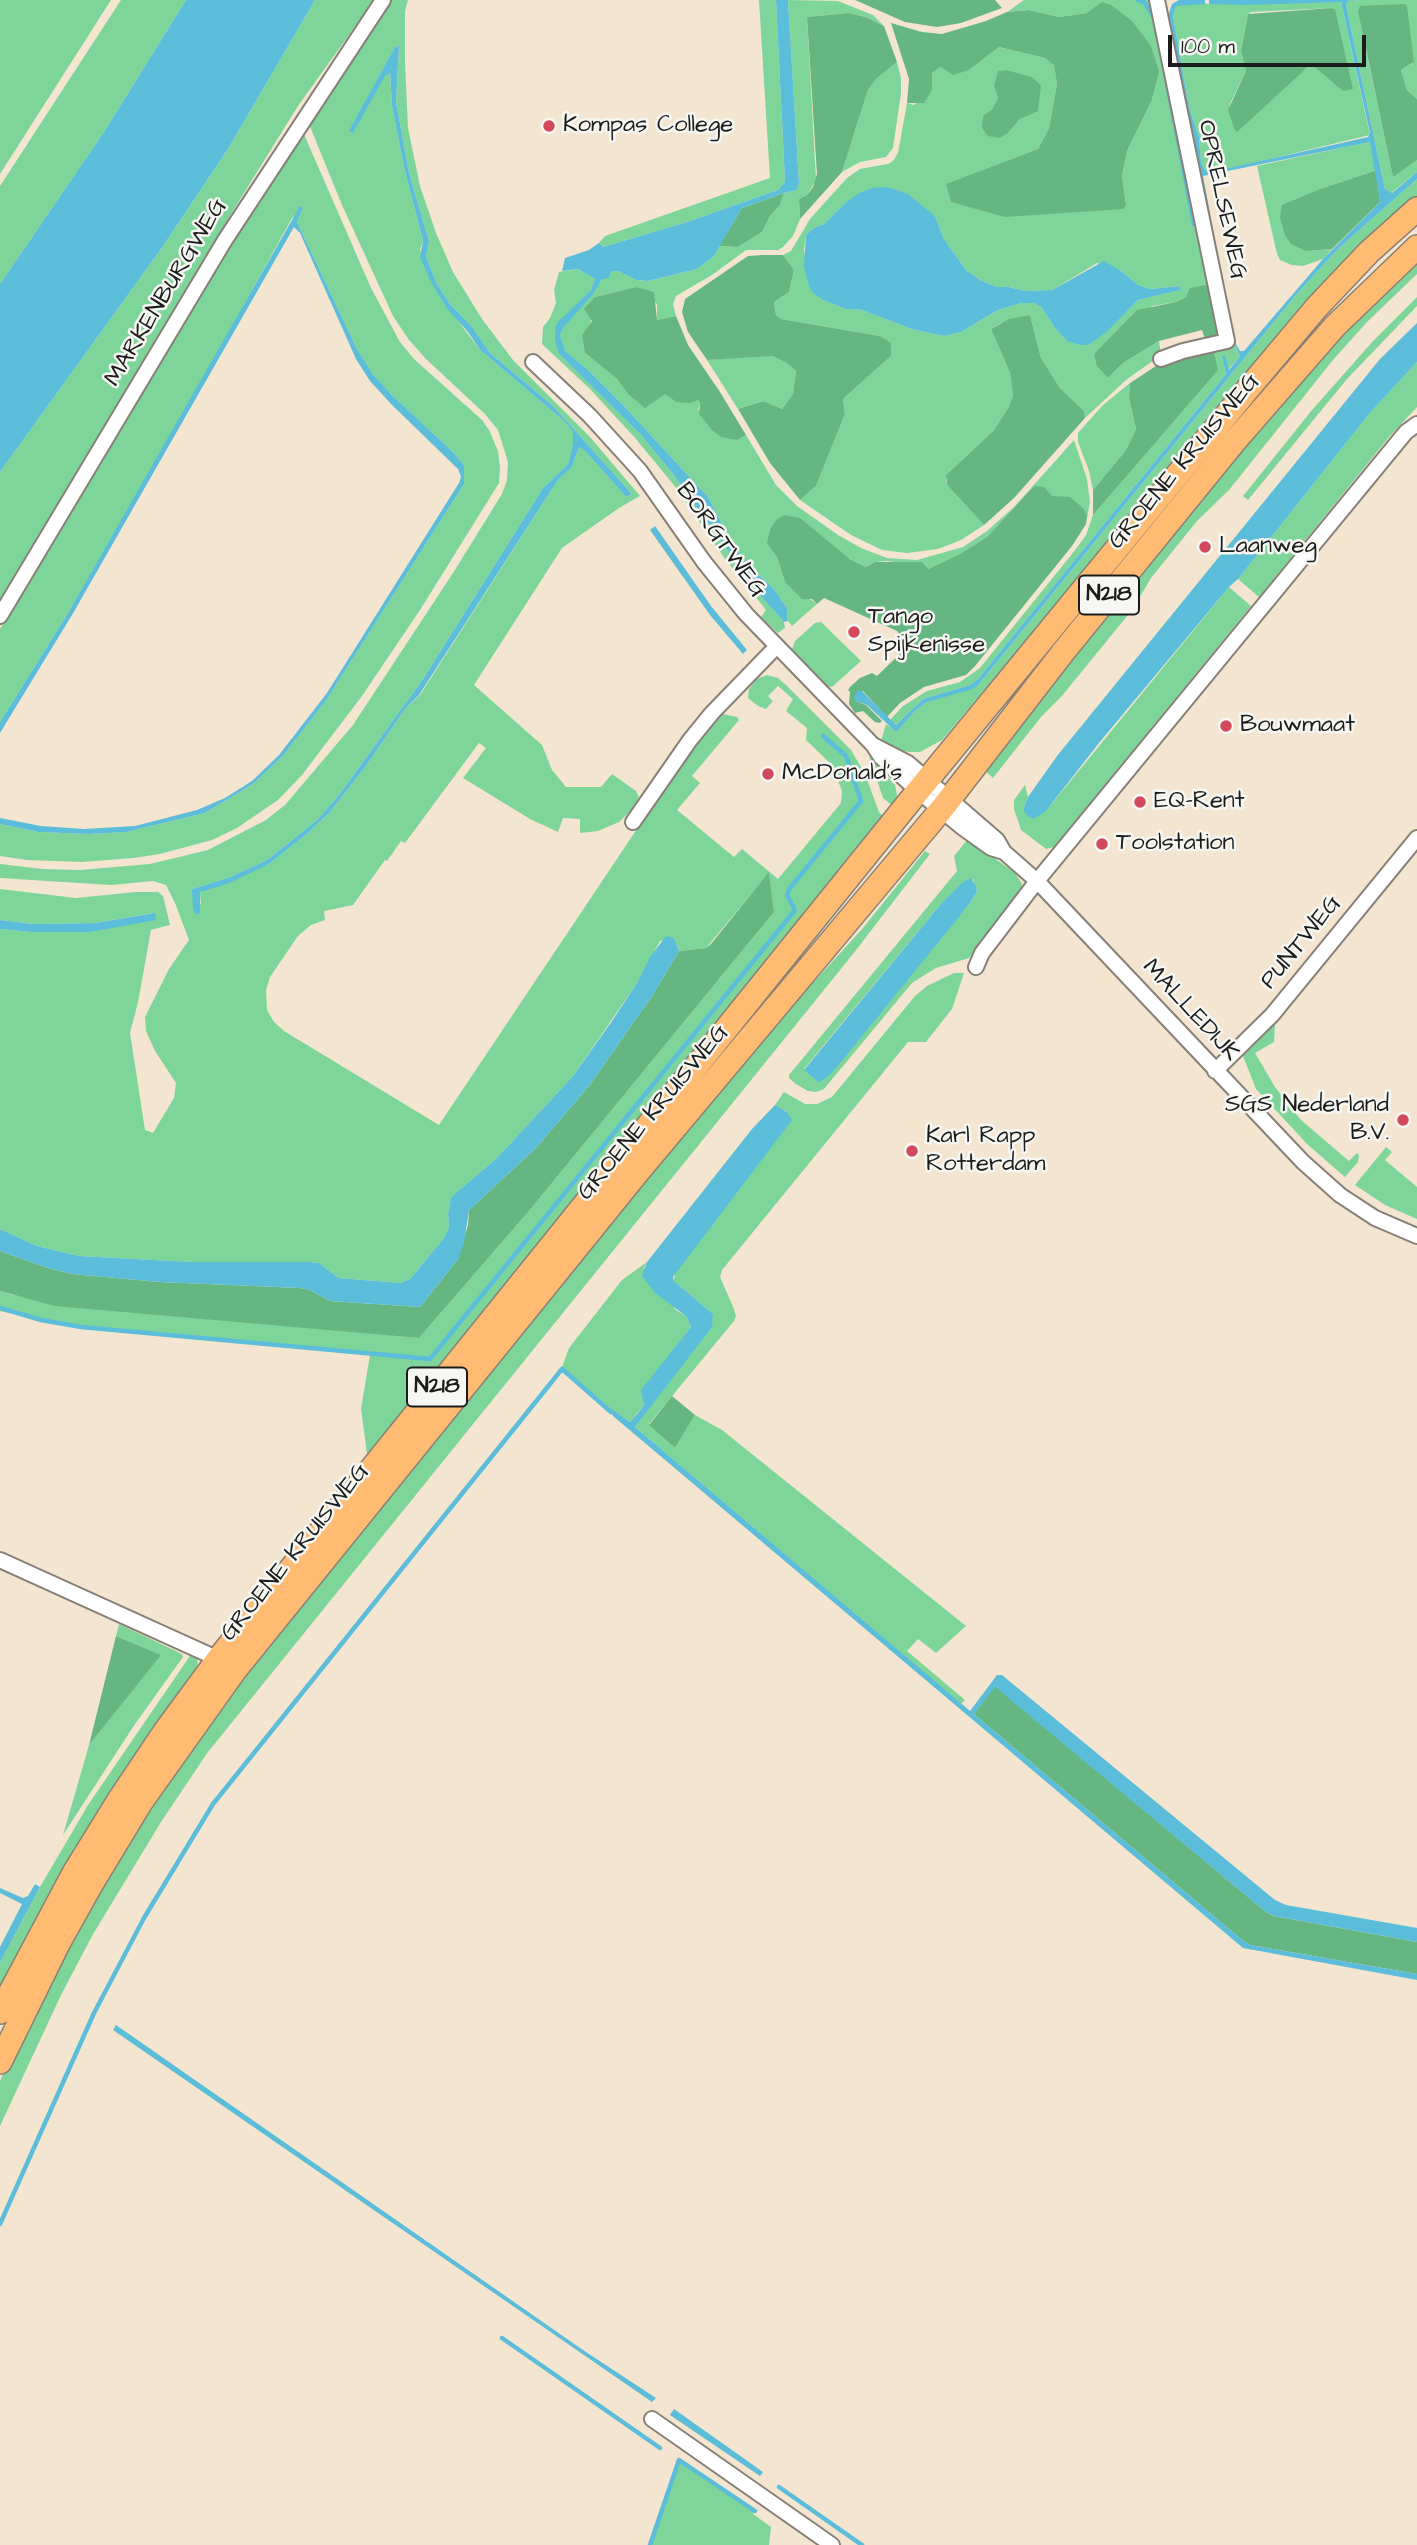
<!DOCTYPE html>
<style>
body{margin:0}
#map{position:relative;width:1417px;height:2545px;overflow:hidden;background:#f4e5d0;font-family:"Architects Daughter",sans-serif}
canvas{display:block}
.scale{position:absolute;left:1168px;top:35px;width:198px;height:32px;box-sizing:border-box;border:4px solid #1c1c1c;border-top:0;padding-left:9px;font-size:21px;line-height:24px;white-space:nowrap;color:#1c1c1c;-webkit-text-stroke:5px #f6f6f2;paint-order:stroke}
</style>
<div id="map">
<canvas width="1417" height="2545"></canvas>
<div class="scale">100 m</div>
</div>
<script>
const ctx = document.querySelector('canvas').getContext('2d');
ctx.lineJoin = 'round';
function fill(path, color) {
  ctx.fillStyle = color;
  ctx.fill(path, 'evenodd');
}
function shape(rows) {
  const path = new Path2D();
  for (const r of rows) {
    path.moveTo(r[0], r[1]);
    for (let i = 2; i < r.length; i += 2) path.lineTo(r[i], r[i + 1]);
  }
  return path;
}
function strokePath(path, color, width, dash) {
  ctx.strokeStyle = color;
  ctx.lineWidth = width;
  ctx.lineCap = dash ? 'butt' : 'round';
  ctx.setLineDash(dash || []);
  ctx.stroke(path);
}
function label(font, color, halo, rows, align = 'center') {
  ctx.font = font + ' "Architects Daughter",sans-serif';
  ctx.lineWidth = 5;
  ctx.setLineDash([]);
  ctx.textBaseline = 'middle';
  ctx.strokeStyle = halo;
  ctx.fillStyle = color;
  for (const [text, x, y, turn = 0] of rows) {
    ctx.save();
    ctx.translate(x, y);
    ctx.rotate((+turn || 0) * Math.PI / 180);
    ctx.textAlign = isNaN(turn) ? turn : align;
    if (halo) ctx.strokeText(text, 0, 0);
    ctx.fillText(text, 0, 0);
    ctx.restore();
  }
}
const green = shape([
 [0,0,111,0,0,174],
 [121,0,186,0,104,132,0,284,0,186],
 [315,0,374,0,298,106,234,209,0,604,0,472,161,249,228,149],
 [389,0,408,0,405,11,405,61,408,128,420,186,436,233,453,272,482,319,513,360,590,437,640,496,619,508,562,548,474,685,542,745,552,770,566,787,601,787,612,774,636,791,639,797,631,810,619,822,598,831,580,833,580,819,563,818,558,832,530,819,463,778,486,748,479,743,405,843,401,841,387,861,385,860,353,905,324,911,325,920,311,925,298,936,270,977,266,990,267,1010,274,1022,284,1031,439,1125,661,793,701,737,723,714,737,717,739,720,692,776,700,783,677,810,734,857,742,849,778,879,841,803,842,791,832,765,806,740,807,728,786,711,793,699,778,686,768,696,773,701,766,709,758,706,748,698,749,689,757,679,767,675,778,678,787,686,851,750,865,774,879,812,887,820,368,1461,361,1409,370,1355,70,1326,0,1311,0,1291,13,1295,419,1338,529,1211,774,912,769,873,706,948,679,951,674,938,660,941,637,983,573,1076,497,1158,451,1197,448,1214,449,1227,444,1238,410,1279,400,1283,339,1278,319,1263,310,1262,191,1262,79,1256,37,1246,0,1229,0,929,31,932,90,932,154,913,95,923,33,924,0,920,0,889,76,898,136,892,158,892,163,896,170,925,151,930,138,1002,130,1033,145,1130,153,1133,174,1098,176,1083,155,1051,146,1031,145,1017,169,969,189,940,175,903,166,885,153,881,111,885,0,878,0,864,43,869,80,870,150,864,208,850,266,820,285,805,353,725,453,573,502,494,507,480,508,462,498,430,485,414,425,358,409,340,393,316,342,205,309,124],
 [399,46,396,102,409,173,429,241,426,257,437,284,450,304,473,328,490,353,553,406,632,494,626,497,586,452,579,447,572,467,558,480,420,695,405,709,366,766,330,812,308,833,269,864,200,892,201,905,192,889,228,878,267,860,316,821,339,795,423,679,543,488,568,464,573,443,573,432,564,421,480,350,442,300,420,250,423,241,404,167,392,106,390,73,385,75,350,131,395,47],
 [759,0,776,0,785,182,778,190,687,222,603,247,599,243,605,236,770,178],
 [788,0,838,1,873,15,884,26,866,17,848,13,807,17,816,180,807,195,799,199,800,219,793,236,783,247,778,250,746,250,712,275,676,296,673,304,676,316,657,320,657,304,636,287,595,297,585,353,617,379,628,394,666,394,676,402,698,400,700,403,698,410,736,440,746,435,776,485,797,506,838,535,861,548,887,558,917,560,963,547,987,531,1014,507,1074,440,1087,479,1090,502,1086,524,1087,516,1034,486,987,537,958,555,928,569,903,563,887,561,875,562,866,567,776,520,770,529,768,543,777,557,785,582,817,604,792,626,788,621,787,608,773,588,748,565,733,545,708,497,624,406,588,370,564,351,560,335,564,327,602,279,611,272,618,271,636,280,648,281,697,269,713,257,719,246,738,247,762,232,770,216,780,205,784,193,797,190,799,183],
 [1024,0,1151,0,1212,284,1176,302,1152,306,1094,354,1108,378,1123,363,1159,341,1161,355,1126,380,1085,418,1084,411,1060,388,1041,358,1030,315,1001,323,991,329,1010,373,1013,396,1008,408,994,430,949,472,946,480,947,485,984,525,961,540,938,549,907,553,882,550,851,535,800,500,816,486,845,414,843,399,891,356,880,336,781,319,776,315,774,302,789,292,794,270,783,255,791,251,810,219,847,178,860,169,888,164,893,161,898,153,907,103,914,105,932,90,932,73,941,67,969,70,999,47,1045,58,1054,64,1057,84,1049,128,1038,149,947,184,951,202,963,205,1126,205,1122,176,1127,151,1151,102,1087,13,1059,17,1029,10,1007,12],
 [1007,70,1031,77,1041,85,1033,111,1020,119,1008,133,983,116,992,109,998,98,994,86],
 [871,188,935,216,944,239,966,270,980,280,997,287,1009,287,1025,291,1052,290,1097,263,1121,271,1138,285,1150,289,1180,286,1181,290,1138,300,1108,331,1067,341,1055,328,1041,307,1033,303,1021,303,998,310,961,332,944,336,911,329,862,310,846,309,823,300,804,251,806,235,815,227,824,224,846,202],
 [1361,0,1417,0,1417,99,1407,90,1401,70,1413,63,1364,41,1393,176,1417,160,1417,172,1391,193,1385,189,1346,5,1346,1],
 [1341,2,1370,135,1253,163,1210,172,1205,170,1201,162,1199,137,1189,107,1173,16,1176,6,1180,4],
 [1332,8,1335,9,1319,70,1311,64,1303,71,1229,106,1246,71,1241,51,1248,14,1251,12],
 [897,62,901,78,901,93,893,148,886,157,860,162,842,172,868,90,876,79],
 [303,132,371,288,400,342,414,359,482,420,489,430,498,451,500,468,499,483,420,610,362,696,302,775,278,800,237,828,212,840,160,854,133,858,82,862,27,860,0,856,0,824,38,832,89,834,126,832,205,813,253,784,283,756,327,699,464,484,464,465,454,453,391,394,372,373,356,347,297,222,303,208,292,218,189,404,68,613,0,722,0,629,203,284],
 [1369,142,1372,144,1377,170,1323,188,1306,251,1332,249,1323,259,1303,266,1292,265,1280,260,1277,254,1257,166],
 [1417,179,1417,197,1347,260,1240,387,1204,423,1115,535,942,740,920,752,910,752,896,750,881,741,886,724,896,731,916,710,927,702,979,684,1295,296,1338,249],
 [1417,255,1417,274,1367,322,1333,360,1229,490,1197,521,1151,578,1132,610,1061,697,1041,717,993,778,983,769,1292,382],
 [578,269,595,279,591,290,555,327,559,354,640,434,673,474,759,594,784,622,785,628,778,633,761,617,766,610,723,556,677,489,636,439,590,389,542,344,543,327,550,318,556,303,554,290,559,272],
 [1417,297,1417,306,1347,379,1248,500,1243,496,1312,410,1373,341],
 [1235,345,1240,356,1228,370,1222,356,1226,374,978,679,970,685,923,699,896,725,890,720,903,706,927,691,960,682,980,668,1076,549,1086,535,1093,515,1217,370,1213,348,1225,349],
 [752,356,772,356,785,362,796,371,793,394,782,409,762,401,738,409,707,360],
 [1417,362,1417,407,1389,437,1259,597,1238,579,1369,414],
 [1130,383,1129,398,1136,429,1126,450,1093,490,1089,471,1078,442,1078,433,1103,405],
 [1229,587,1251,606,1054,847,1046,849,1021,830,1014,809,1014,800,1025,785,1028,797,1023,810,1046,811],
 [821,622,861,661,832,687,823,686,793,653,792,649,795,641,815,623],
 [869,756,895,785,897,795,895,808,883,798],
 [968,839,1015,873,1022,884,1019,895,969,958,936,968,912,983,824,1089,816,1092,808,1091,796,1084,789,1078,789,1075,957,871,954,856],
 [973,879,977,892,967,907,816,1080,804,1069,940,905],
 [925,851,930,854,853,954,208,1752,161,1822,92,1936,61,1995,0,2126,0,2081,15,2047,49,1976,170,1773,279,1635,287,1616,715,1090,863,928],
 [954,973,964,973,952,1009,926,1042,908,1042,722,1270,720,1277,734,1309,736,1316,734,1321,649,1424,675,1448,695,1415,722,1430,966,1626,936,1653,918,1639,907,1651,965,1700,961,1704,635,1427,713,1314,674,1281,675,1273,787,1112,775,1105,784,1092,805,1104,817,1104,832,1097,915,996,927,986],
 [1275,1024,1274,1042,1255,1053,1275,1087,1301,1120,1349,1161,1357,1153,1359,1155,1358,1162,1345,1177,1308,1145,1256,1089,1243,1056],
 [1386,1147,1392,1152,1385,1160,1417,1187,1417,1219,1385,1205,1355,1185],
 [647,1262,644,1268,676,1310,686,1316,691,1327,642,1390,644,1405,630,1422,615,1411,611,1412,561,1370,569,1348,622,1280],
 [119,1624,182,1654,183,1657,135,1724,63,1835,89,1745,160,1655,116,1636],
 [194,1650,197,1653,198,1670,0,1998,0,1963,40,1887,88,1805],
 [681,2459,755,2511,753,2514,771,2527,769,2545,649,2545]
]);
const forest = shape([
 [855,0,995,0,1002,8,961,23,937,27,905,22],
 [1102,2,1111,5,1132,21,1151,46,1159,72,1151,102,1127,151,1122,176,1126,205,1123,209,1005,217,951,202,946,184,1038,149,1049,128,1057,84,1054,65,1045,58,999,47,969,70,953,75,941,67,932,73,932,90,924,103,907,103,909,79,891,23,922,32,942,34,986,21,1007,12,1029,10,1059,17,1087,13],
 [1405,4,1407,7,1414,62,1401,70,1407,90,1417,99,1417,160,1393,177,1358,11,1360,6],
 [1332,8,1335,9,1353,89,1343,91,1311,64,1237,132,1235,130,1228,110,1246,71,1241,51,1248,14],
 [848,13,866,17,884,26,897,62,876,79,868,90,842,172,800,219,799,199,807,195,813,187,817,174,807,17],
 [1007,70,1032,77,1041,85,1038,111,1020,119,1008,133,999,138,988,136,982,128,983,116,992,109,998,98,994,86,998,71],
 [1377,170,1380,202,1332,249,1306,251,1291,244,1285,235,1280,218,1282,205,1323,188],
 [784,193,780,205,770,216,762,232,738,247,719,246,742,208],
 [763,255,783,255,794,270,789,292,774,302,776,315,781,319,880,336,891,343,891,356,843,399,845,414,816,486,800,500,770,463,738,409,763,401,782,409,793,394,796,371,785,362,772,356,707,360,688,332,682,312,685,299,748,256],
 [1212,284,1223,335,1206,342,1202,330,1159,341,1123,363,1108,378,1097,366,1094,354,1137,310,1176,302,1186,297,1190,288],
 [636,287,654,292,657,320,676,316,688,345,720,392,746,435,737,440,721,437,712,430,699,414,700,403,698,400,690,403,676,402,665,394,645,408,628,394,617,379,585,353,582,335,592,321,584,309,595,297],
 [1030,315,1041,358,1060,388,1084,411,1085,418,1014,498,984,525,947,485,946,475,994,430,1008,408,1013,396,1010,373,991,329,1009,319],
 [1213,348,1218,370,1093,515,1093,490,1126,450,1136,429,1129,398,1130,383,1162,362],
 [1034,486,1044,487,1052,496,1070,497,1084,509,1087,516,1086,524,1072,546,975,666,966,675,924,687,900,703,887,717,863,691,857,691,856,701,866,705,882,721,880,723,875,722,863,711,855,713,849,704,850,692,848,690,850,687,860,678,872,673,877,676,909,645,897,631,824,598,817,604,812,599,802,599,785,582,777,557,767,543,770,529,776,520,784,515,800,518,850,559,866,567,875,562,922,562,928,569,958,555,987,537],
 [769,872,774,912,529,1211,419,1338,55,1306,0,1291,0,1251,48,1268,72,1274,160,1282,300,1288,310,1290,330,1301,420,1307,458,1259,468,1225,469,1210,536,1148,589,1086,652,996,679,951,706,948,711,944],
 [672,1396,695,1415,675,1448,649,1425],
 [116,1636,161,1655,89,1745],
 [995,1686,1266,1912,1274,1916,1417,1942,1417,1974,1250,1945,1242,1940,974,1714]
]);
const water = shape([
 [186,0,315,0,228,149,161,249,0,472,0,284,104,132],
 [776,0,788,0,799,183,797,190,784,193,742,208,713,257,697,269,648,281,636,280,618,271,611,272,609,278,602,279,593,294,564,327,560,335,565,351,588,370,624,406,708,497,733,545,748,565,773,588,787,608,788,621,784,622,759,594,673,474,640,434,559,354,555,340,555,327,559,321,591,290,595,279,578,269,562,271,565,258,589,250,599,243,603,247,687,222,778,190,785,182],
 [1179,0,1205,0,1205,4,1176,6,1173,16,1189,107,1199,137,1201,162,1205,170,1210,172,1306,151,1368,137,1370,133,1341,2,1247,5,1209,4,1209,0,1361,0,1347,1,1346,5,1385,189,1392,193,1417,172,1417,179,1338,249,1295,296,979,684,973,689,927,702,916,710,896,732,867,705,856,701,854,698,857,691,862,691,896,725,923,699,970,685,978,679,1226,374,1222,356,1225,356,1229,370,1240,356,1235,345,1222,286,1236,344,1240,351,1244,351,1323,259,1380,202,1370,142,1203,176,1222,278,1220,278,1168,16,1172,4],
 [399,46,396,102,409,173,429,241,426,257,437,284,450,304,473,328,490,353,553,406,632,494,626,497,586,452,579,447,572,467,558,480,419,695,405,709,366,766,330,812,308,833,269,864,227,884,200,892,200,913,196,915,193,909,192,889,228,878,267,860,316,821,339,795,423,679,543,488,568,464,573,443,573,432,564,421,480,350,468,332,448,310,432,284,420,257,423,241,404,167,392,106,390,73,385,76,353,133,349,131,395,47],
 [887,187,908,194,935,216,944,239,966,270,980,280,997,287,1009,287,1025,291,1052,290,1104,261,1121,271,1138,285,1150,289,1180,286,1181,290,1138,300,1108,331,1088,345,1081,345,1067,341,1055,328,1041,307,1033,303,1021,303,998,310,961,332,944,336,911,329,862,310,846,309,823,300,812,292,808,283,804,267,806,235,815,227,824,224,846,202,858,194,871,188],
 [300,206,303,208,297,222,356,347,372,373,391,394,454,453,464,465,464,484,327,699,283,756,253,784,205,813,126,832,89,834,38,832,0,824,0,818,41,826,84,829,135,826,197,810,225,798,252,781,279,755,327,693,459,483,461,477,458,469,392,405,370,381,356,359,300,233,294,227,72,615,0,733,0,722,68,613],
 [1417,323,1417,362,1369,414,1238,579,1229,587,1099,743,1046,811,1034,819,1028,816,1023,810,1028,797,1057,756,1380,359],
 [655,526,711,606,747,650,743,654,710,615,650,530],
 [971,878,976,886,977,892,967,907,832,1073,820,1082,817,1081,804,1070,940,905,962,883],
 [155,913,156,920,90,932,31,932,0,929,0,920,33,924,95,923],
 [666,936,674,938,679,951,652,996,589,1086,536,1148,469,1210,464,1243,458,1259,420,1307,330,1301,310,1290,300,1288,160,1282,72,1274,48,1268,0,1251,0,1229,37,1246,79,1256,191,1262,310,1262,319,1263,339,1278,400,1283,410,1279,444,1238,449,1227,448,1214,451,1197,497,1158,573,1076,612,1021,637,983,650,957],
 [775,1105,787,1112,792,1120,673,1277,674,1281,713,1314,712,1327,635,1427,970,1711,997,1675,1002,1675,1275,1900,1286,1905,1417,1928,1417,1942,1274,1916,1266,1912,995,1687,974,1714,1242,1940,1250,1945,1417,1974,1417,1980,1243,1948,613,1416,611,1412,615,1411,630,1422,638,1413,644,1405,641,1390,691,1327,686,1316,655,1293,642,1276,647,1262,752,1129],
 [35,1884,40,1887,0,1963,0,1947,22,1904,0,1893,0,1888,23,1898,28,1896],
 [116,2025,583,2350,656,2398,652,2402,113,2030],
 [674,2409,763,2472,760,2476,670,2415]
]);
const stream = shape([
 [1138,0,1144,2,1154,17],
 [1168,87,1194,224],
 [0,1308,41,1320,81,1327,430,1359,795,910,787,895,790,888,861,801,846,756,823,736],
 [0,2224,94,2013,144,1918,213,1804,562,1369,611,1412],
 [502,2338,660,2448],
 [779,2487,862,2545],
 [650,2545,679,2460,755,2511]
]);
const street = shape([
 [1157,0,1227,341,1183,351,1161,359],
 [533,362,590,416,640,471,704,562,746,614,873,745,881,757,918,791,963,828,991,848,1004,852],
 [0,616,225,240,383,0],
 [873,745,908,763,997,840,1004,852,1037,881,1303,1162,1340,1195,1375,1218,1417,1236],
 [633,822,690,740,712,713,776,647],
 [976,967,982,953,1037,881,1406,432,1417,424],
 [1215,1071,1272,1015,1417,838],
 [0,1560,225,1662],
 [652,2419,832,2545]
]);
const primary = shape([
 [0,2012,74,1873,119,1800,166,1730,219,1658,918,791,1247,390,1316,308,1369,252,1417,209],
 [0,2062,58,1944,92,1883,141,1802,235,1670,637,1173,941,810,1064,651,1234,442,1335,326,1417,247]
]);
const markers = [
 [549,126,7,"#d1495b"],
 [1205,547,7,"#d1495b"],
 [854,632,7,"#d1495b"],
 [1226,726,7,"#d1495b"],
 [768,774,7,"#d1495b"],
 [1140,802,7,"#d1495b"],
 [1102,844,7,"#d1495b"],
 [1403,1120,7,"#d1495b"],
 [912,1151,7,"#d1495b"]
];
const shields = [
 [1109,595,60],
 [437,1387,60]
];
const shieldNames = [
 ["N218",1109,595],
 ["N218",437,1387]
];
const poiNames = [
 ["Kompas College",563,126],
 ["Laanweg",1219,547],
 ["Tango",868,618],
 ["Spijkenisse",868,646],
 ["Bouwmaat",1240,726],
 ["McDonald's",782,774],
 ["EQ-Rent",1154,802],
 ["Toolstation",1116,844],
 ["SGS Nederland",1389,1106,"right"],
 ["B.V.",1389,1134,"right"],
 ["Karl Rapp",926,1137],
 ["Rotterdam",926,1165]
];
const streetNames = [
 ["OPRELSEWEG",1221,200,78],
 ["MARKENBURGWEG",167,293,-59],
 ["GROENE KRUISWEG",1185,462,-50],
 ["BORGTWEG",720,541,54],
 ["PUNTWEG",1302,943,-51],
 ["MALLEDIJK",1190,1011,47],
 ["GROENE KRUISWEG",654,1113,-50],
 ["GROENE KRUISWEG",296,1553,-51]
];
fill(green, '#7ed59a');
fill(forest, '#66b682');
fill(water, '#5bbdd9');
strokePath(stream, '#5bbdd9', 4.5);
strokePath(street, '#888076', 18);
strokePath(primary, '#888076', 26);
strokePath(street, '#fff', 14);
strokePath(primary, '#ffbb71', 23);
for (const [x, y, r, color] of markers) {
  const dot = new Path2D();
  dot.arc(x, y, r, 0, 2 * Math.PI);
  ctx.fillStyle = color;
  ctx.fill(dot);
  strokePath(dot, '#f6f6f2', 2.5);
}
for (const [x, y, w] of shields) {
  const box = new Path2D();
  box.roundRect(x - w / 2, y - 19.5, w, 39, 5);
  ctx.fillStyle = '#f6f6f2';
  ctx.fill(box);
  strokePath(box, '#1c1c1c', 2);
}
label('bold 23px', '#1c1c1c', null, shieldNames);
label('24px', '#1c1c1c', '#f6f6f2', poiNames, 'left');
label('24px', '#1c1c1c', '#f6f6f2', streetNames);
</script>
